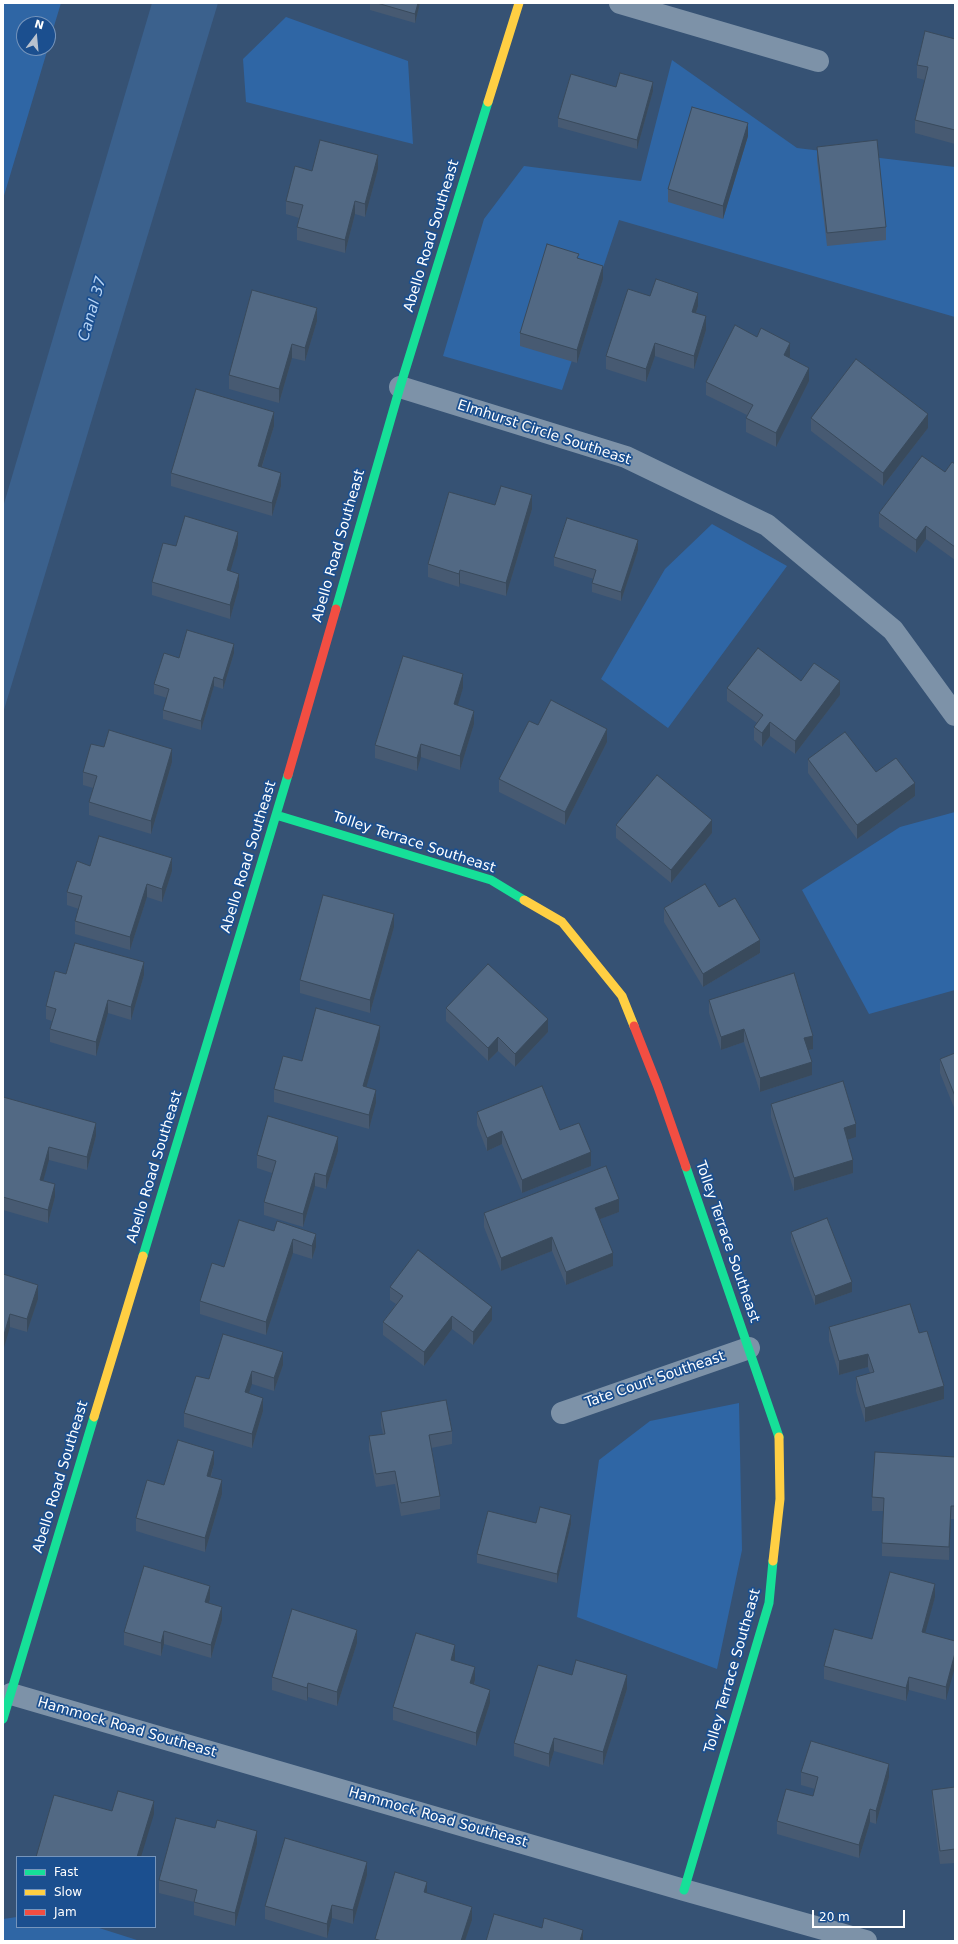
<!DOCTYPE html>
<style>
body{margin:0}
#map{position:relative;width:958px;height:1944px;overflow:hidden;background:#365274;font-family:"DejaVu Sans",sans-serif}
canvas{display:block}
.frame{position:absolute;inset:0;border:4px solid #fff;pointer-events:none}
.legend{position:absolute;left:16px;top:1856px;width:140px;height:72px;box-sizing:border-box;background:#1b4f8f;border:1px solid #7695bc;margin:0;padding:5px 7px;list-style:none;font-size:12px;color:#fff}
.legend li{display:flex;align-items:center;gap:8px;height:20px}
.legend b{width:20px;border:1px solid #7695bc}
.north{position:absolute;left:16px;top:16px;width:40px;height:40px;box-sizing:border-box;background:#1b4f8f;border:1px solid #7695bc;border-radius:50%;rotate:16deg;font-size:11px;font-weight:700;line-height:16px;text-align:center;color:#fff}
.north::after{content:'';display:block;margin:auto;width:14px;height:18px;background:#b9c2ce;clip-path:polygon(50% 0,100% 100%,50% 72%,0 100%)}
.scale{position:absolute;left:812px;top:1910px;width:93px;height:18px;box-sizing:border-box;border:2px solid #fff;border-top:0;padding-left:5px;font-size:12px;line-height:14px;white-space:nowrap;color:#fff;-webkit-text-stroke:3px #1b4f8f;paint-order:stroke}
</style>
<div id="map">
<canvas width="958" height="1944"></canvas>
<div class="frame"></div>
<ul class="legend">
<li><b style="height:5px;background:#16e098"></b>Fast</li>
<li><b style="height:5px;background:#ffcf43"></b>Slow</li>
<li><b style="height:5px;background:#f24e42"></b>Jam</li>
</ul>
<div class="north">N</div>
<div class="scale">20 m</div>
</div>
<script>
const ctx = document.querySelector('canvas').getContext('2d');
ctx.lineJoin = 'round';
function fill(path, color) {
  ctx.fillStyle = color;
  ctx.fill(path, 'evenodd');
}
function shape(rows) {
  const path = new Path2D();
  for (const r of rows) {
    path.moveTo(r[0], r[1]);
    for (let i = 2; i < r.length; i += 2) path.lineTo(r[i], r[i + 1]);
  }
  return path;
}
function strokePath(path, color, width, dash) {
  ctx.strokeStyle = color;
  ctx.lineWidth = width;
  ctx.lineCap = dash ? 'butt' : 'round';
  ctx.setLineDash(dash || []);
  ctx.stroke(path);
}
function label(font, color, halo, rows, align = 'center') {
  ctx.font = font + ' "DejaVu Sans",sans-serif';
  ctx.lineWidth = 3.5;
  ctx.setLineDash([]);
  ctx.textBaseline = 'middle';
  ctx.strokeStyle = halo;
  ctx.fillStyle = color;
  for (const [text, x, y, turn = 0] of rows) {
    ctx.save();
    ctx.translate(x, y);
    ctx.rotate((+turn || 0) * Math.PI / 180);
    ctx.textAlign = isNaN(turn) ? turn : align;
    if (halo) ctx.strokeText(text, 0, 0);
    ctx.fillText(text, 0, 0);
    ctx.restore();
  }
}
const green = shape([
 [3,3,61,3,48,46,48,24,24,24,24,48,48,48,3,199],
 [286,17,408,61,413,144,246,102,243,59],
 [672,60,797,148,955,167,955,317,619,220,562,390,443,356,484,219,524,166,641,181],
 [712,524,787,566,668,728,601,679,665,569],
 [955,812,955,990,869,1014,802,890,900,827],
 [739,1403,742,1550,717,1669,577,1617,599,1460,650,1421],
 [17,1917,17,1927,96,1927,140,1941,3,1941,3,1919]
]);
const water = shape([
 [152,3,218,3,3,713,3,507]
]);
const street = shape([
 [620,3,818,61],
 [400,387,626,457,767,525,893,630,955,715],
 [562,1413,749,1348],
 [11,1694,684,1890,866,1941]
]);
const fast = shape([
 [336,609,400,387,488,102],
 [276,815,491,880,524,900],
 [686,1167,779,1437],
 [143,1256,288,775],
 [3,1719,94,1417],
 [684,1890,769,1603,773,1561]
]);
const slow = shape([
 [488,102,519,3],
 [524,900,562,922,622,996,634,1026],
 [94,1417,143,1256],
 [773,1561,780,1499,779,1437]
]);
const jam = shape([
 [288,775,336,609],
 [634,1026,658,1087,686,1167]
]);
const wall = shape([
 [370,3,420,3,415,23,370,10],
 [955,39,955,144,915,133,915,120,925,80,917,78,917,65],
 [616,87,653,91,637,149,558,127,558,118],
 [748,136,723,219,668,202,668,189],
 [817,147,886,227,886,240,827,246,817,160],
 [378,169,365,217,355,214,345,253,297,240,297,227,299,218,286,214,286,201,312,171],
 [579,259,603,279,577,363,520,346,520,333],
 [650,296,698,306,696,313,706,330,694,369,655,356,646,382,606,369,606,356],
 [317,321,305,361,292,358,279,403,229,389,229,375],
 [790,356,789,358,809,381,776,447,746,432,746,418,747,415,706,395,706,382],
 [811,418,928,428,883,486,811,431],
 [274,426,262,467,281,486,272,516,171,486,171,473],
 [955,464,955,560,926,539,916,553,879,527,879,513,945,472],
 [495,505,532,509,506,596,460,583,459,587,428,577,428,564],
 [238,545,230,571,239,587,230,619,152,595,152,582,176,546],
 [638,550,621,601,592,592,592,583,594,579,554,566,554,557],
 [234,653,223,689,214,686,201,730,163,719,163,710,167,698,154,694,154,684,179,658],
 [801,681,840,695,795,754,770,736,762,747,754,740,754,727,757,723,727,701,727,688],
 [463,688,457,705,474,724,460,770,421,757,417,771,375,758,375,745],
 [538,725,607,742,565,825,499,792,499,779],
 [104,747,172,762,151,834,89,815,89,802,93,788,83,785,83,772],
 [808,759,876,772,915,796,857,839,808,773],
 [616,825,712,833,671,883,616,838],
 [90,866,172,871,162,902,147,897,130,950,75,934,75,921,79,909,67,905,67,892],
 [664,908,760,953,703,987,664,922],
 [394,927,370,1013,300,993,300,980],
 [66,974,144,975,131,1020,108,1013,96,1056,50,1042,50,1029,52,1021,46,1019,46,1006],
 [709,1000,813,1049,808,1050,812,1075,760,1092,744,1042,721,1050,709,1013],
 [446,1008,548,1032,515,1067,498,1051,488,1061,446,1021],
 [380,1039,366,1087,376,1103,369,1129,274,1102,274,1089,302,1061],
 [955,1053,955,1110,940,1073,940,1059],
 [3,1097,96,1136,87,1170,49,1160,43,1181,55,1197,48,1223,3,1210],
 [771,1104,856,1137,847,1140,853,1173,794,1191,771,1117],
 [477,1112,560,1130,591,1166,522,1193,502,1144,487,1151,477,1125],
 [338,1151,326,1189,315,1186,303,1227,264,1215,264,1202,272,1173,257,1168,257,1155],
 [619,1212,600,1219,613,1266,566,1285,552,1251,501,1271,484,1227,484,1213],
 [239,1220,316,1247,312,1259,293,1253,266,1335,200,1314,200,1301,224,1267],
 [791,1232,852,1292,815,1305,791,1241],
 [3,1274,38,1299,27,1332,10,1327],
 [390,1287,492,1320,473,1345,452,1329,424,1366,383,1335,383,1322,396,1304,390,1300],
 [829,1327,919,1333,944,1399,865,1422,856,1391,856,1377,870,1373,868,1367,839,1375,829,1341],
 [283,1365,274,1391,252,1384,249,1393,263,1411,252,1448,184,1427,184,1413,209,1379],
 [381,1412,452,1431,452,1444,431,1448,440,1496,440,1509,401,1516,395,1484,376,1487,369,1450,369,1436,383,1434,381,1425],
 [955,1457,955,1519,951,1519,949,1560,882,1556,882,1543,883,1511,872,1511,872,1497],
 [214,1464,211,1477,222,1494,205,1552,136,1531,136,1518,164,1485],
 [536,1523,571,1524,557,1583,477,1563,477,1554],
 [935,1597,925,1633,955,1641,946,1700,909,1690,906,1701,824,1679,824,1666,872,1639],
 [210,1599,209,1603,222,1620,211,1658,164,1644,161,1656,124,1645,124,1632],
 [357,1643,337,1706,308,1697,307,1701,272,1690,272,1677],
 [455,1659,454,1661,475,1680,474,1685,490,1703,476,1746,393,1720,393,1707],
 [572,1675,627,1689,603,1765,554,1751,549,1767,514,1756,514,1743],
 [801,1772,889,1777,876,1824,870,1822,859,1858,777,1834,777,1821,813,1796,815,1789,801,1785],
 [955,1787,955,1863,940,1864,932,1803,932,1790],
 [257,1844,235,1926,194,1915,194,1902,159,1893,159,1880],
 [367,1875,353,1924,332,1918,327,1938,265,1919,265,1906],
 [427,1893,472,1920,465,1941,375,1941,375,1939]
]);
const shadedWall = shape([
 [418,3,420,3,415,23,415,14],
 [653,82,653,91,637,149,637,140],
 [748,123,748,136,723,219,723,206],
 [378,155,378,169,365,217,365,204],
 [355,201,355,214,345,253,345,240],
 [603,266,603,279,577,363,577,350],
 [698,293,698,306,692,325,692,312],
 [317,308,317,321,305,361,305,348],
 [706,316,706,330,694,369,694,356],
 [655,343,655,356,646,382,646,369],
 [790,343,790,356,784,368,784,355],
 [292,344,292,358,279,403,279,389],
 [809,368,809,381,776,447,776,433],
 [274,412,274,426,258,479,258,466],
 [928,414,928,428,883,486,883,473],
 [281,473,281,486,272,516,272,503],
 [532,495,532,509,506,596,506,583],
 [926,526,926,539,916,553,916,540],
 [238,532,238,545,227,583,227,570],
 [638,540,638,550,621,601,621,592],
 [460,570,460,583,459,587,459,574],
 [239,574,239,587,230,619,230,605],
 [234,644,234,653,223,689,223,680],
 [463,674,463,688,454,718,454,704],
 [214,677,214,686,201,730,201,721],
 [840,681,840,695,795,754,795,741],
 [474,711,474,724,460,770,460,756],
 [770,722,770,736,762,747,762,733],
 [607,729,607,742,565,825,565,812],
 [421,744,421,757,417,771,417,758],
 [172,749,172,762,151,834,151,821],
 [915,783,915,796,857,839,857,825],
 [712,820,712,833,671,883,671,870],
 [172,858,172,871,162,902,162,889],
 [147,884,147,897,130,950,130,937],
 [394,914,394,927,370,1013,370,1000],
 [760,940,760,953,703,987,703,974],
 [144,962,144,975,131,1020,131,1007],
 [108,1000,108,1013,96,1056,96,1042],
 [548,1019,548,1032,515,1067,515,1054],
 [380,1026,380,1039,363,1099,363,1086],
 [744,1029,744,1042,721,1050,721,1037],
 [813,1036,813,1049,804,1051,804,1038],
 [498,1037,498,1051,488,1061,488,1048],
 [812,1062,812,1075,760,1092,760,1078],
 [376,1090,376,1103,369,1129,369,1115],
 [96,1123,96,1136,87,1170,87,1157],
 [856,1124,856,1137,844,1141,844,1128],
 [502,1131,502,1144,487,1151,487,1138],
 [338,1137,338,1151,326,1189,326,1176],
 [49,1147,49,1160,40,1193,40,1180],
 [591,1152,591,1166,522,1193,522,1180],
 [853,1160,853,1173,794,1191,794,1178],
 [315,1173,315,1186,303,1227,303,1214],
 [55,1184,55,1197,48,1223,48,1210],
 [619,1199,619,1212,595,1221,595,1208],
 [316,1234,316,1247,312,1259,312,1246],
 [552,1237,552,1251,501,1271,501,1258],
 [293,1239,293,1253,266,1335,266,1322],
 [613,1253,613,1266,566,1285,566,1272],
 [852,1282,852,1292,815,1305,815,1296],
 [38,1285,38,1299,27,1332,27,1319],
 [492,1307,492,1320,473,1345,473,1332],
 [10,1314,10,1327,3,1351,3,1338],
 [452,1316,452,1329,424,1366,424,1352],
 [283,1352,283,1365,274,1391,274,1378],
 [868,1354,868,1367,839,1375,839,1361],
 [252,1371,252,1384,245,1405,245,1392],
 [944,1386,944,1399,865,1422,865,1408],
 [263,1398,263,1411,252,1448,252,1434],
 [214,1451,214,1464,207,1489,207,1476],
 [222,1480,222,1494,205,1552,205,1538],
 [951,1506,951,1519,949,1560,949,1547],
 [571,1515,571,1524,557,1583,557,1574],
 [935,1584,935,1597,922,1645,922,1632],
 [210,1586,210,1599,205,1615,205,1602],
 [222,1607,222,1620,211,1658,211,1645],
 [357,1630,357,1643,337,1706,337,1692],
 [164,1631,164,1644,161,1656,161,1643],
 [455,1645,455,1659,451,1673,451,1660],
 [955,1653,955,1667,946,1700,946,1687],
 [475,1667,475,1680,470,1697,470,1683],
 [627,1675,627,1689,603,1765,603,1752],
 [909,1677,909,1690,906,1701,906,1688],
 [308,1683,308,1697,307,1701,307,1688],
 [490,1690,490,1703,476,1746,476,1733],
 [554,1738,554,1751,549,1767,549,1754],
 [889,1764,889,1777,876,1824,876,1811],
 [154,1801,154,1814,141,1857,137,1857],
 [870,1809,870,1822,859,1858,859,1845],
 [257,1831,257,1844,235,1926,235,1913],
 [367,1862,367,1875,353,1924,353,1910],
 [427,1882,427,1895,424,1892],
 [332,1905,332,1918,327,1938,327,1924],
 [472,1907,472,1920,465,1941,461,1941],
 [583,1930,583,1941,580,1941]
]);
const building = shape([
 [377,3,418,3,415,14,377,3],
 [925,31,955,39,955,130,915,120,928,67,917,65,925,31],
 [620,73,653,82,637,140,558,118,571,74,616,87,620,73],
 [692,107,748,123,723,206,668,189,692,107],
 [320,140,378,155,365,204,355,201,345,240,297,227,303,205,286,201,295,166,312,171,320,140],
 [877,140,886,227,827,233,817,147,877,140],
 [547,244,579,254,577,258,603,266,577,350,520,333,547,244],
 [656,279,698,293,692,312,706,316,694,356,655,343,646,369,606,356,628,289,650,296,656,279],
 [252,290,317,308,305,348,292,344,279,389,229,375,252,290],
 [735,325,757,337,761,328,790,343,784,355,809,368,776,433,746,418,753,405,706,382,735,325],
 [856,359,928,414,883,473,811,418,856,359],
 [196,389,274,412,258,466,281,473,272,503,171,473,196,389],
 [922,456,945,472,952,462,955,464,955,547,926,526,916,540,879,513,922,456],
 [501,486,532,495,506,583,460,570,459,574,428,564,449,492,495,505,501,486],
 [185,516,238,532,227,570,239,574,230,605,152,582,163,543,176,546,185,516],
 [567,518,638,540,621,592,592,583,596,570,554,557,567,518],
 [187,630,234,644,223,680,214,677,201,721,163,710,169,689,154,684,164,653,179,658,187,630],
 [758,648,801,681,814,663,840,681,795,741,770,722,762,733,754,727,763,715,727,688,758,648],
 [403,656,463,674,454,704,474,711,460,756,421,744,417,758,375,745,403,656],
 [551,700,607,729,565,812,499,779,529,721,538,725,551,700],
 [109,730,172,749,151,821,89,802,97,776,83,772,91,744,104,747,109,730],
 [845,732,876,772,896,758,915,783,857,825,808,759,845,732],
 [657,775,712,820,671,870,616,825,657,775],
 [99,836,172,858,162,889,147,884,130,937,75,921,82,896,67,892,77,861,90,866,99,836],
 [705,884,719,907,735,898,760,940,703,974,664,908,705,884],
 [323,895,394,914,370,1000,300,980,323,895],
 [75,943,144,962,131,1007,108,1000,96,1042,50,1029,56,1009,46,1006,55,971,66,974,75,943],
 [488,964,548,1019,515,1054,498,1037,488,1048,446,1008,488,964],
 [794,973,813,1036,804,1038,812,1062,760,1078,744,1029,721,1037,709,1000,794,973],
 [316,1008,380,1026,363,1086,376,1090,369,1115,274,1089,283,1056,302,1061,316,1008],
 [955,1053,955,1096,940,1059,955,1053],
 [843,1081,856,1124,844,1128,853,1160,794,1178,771,1104,843,1081],
 [542,1086,560,1130,579,1123,591,1152,522,1180,502,1131,487,1138,477,1112,542,1086],
 [3,1097,96,1123,87,1157,49,1147,40,1180,55,1184,48,1210,3,1197,3,1097],
 [268,1116,338,1137,326,1176,315,1173,303,1214,264,1202,276,1161,257,1155,268,1116],
 [606,1166,619,1199,595,1208,613,1253,566,1272,552,1237,501,1258,484,1213,606,1166],
 [827,1218,852,1282,815,1296,791,1232,827,1218],
 [239,1220,274,1231,277,1221,316,1234,312,1246,293,1239,266,1322,200,1301,212,1263,224,1267,239,1220],
 [418,1250,492,1307,473,1332,452,1316,424,1352,383,1322,403,1296,390,1287,418,1250],
 [3,1274,38,1285,27,1319,10,1314,3,1338,3,1274],
 [910,1304,919,1333,927,1331,944,1386,865,1408,856,1377,874,1372,868,1354,839,1361,829,1327,910,1304],
 [223,1334,283,1352,274,1378,252,1371,245,1392,263,1398,252,1434,184,1413,196,1376,209,1379,223,1334],
 [446,1400,452,1431,429,1435,440,1496,401,1503,395,1471,376,1474,369,1436,385,1434,381,1412,446,1400],
 [178,1440,214,1451,207,1476,222,1480,205,1538,136,1518,147,1480,164,1485,178,1440],
 [875,1452,955,1457,955,1506,951,1506,949,1547,882,1543,884,1498,872,1497,875,1452],
 [540,1507,571,1515,557,1574,477,1554,488,1511,536,1523,540,1507],
 [144,1566,210,1586,205,1602,222,1607,211,1645,164,1631,161,1643,124,1632,144,1566],
 [890,1572,935,1584,922,1632,955,1641,955,1653,946,1687,909,1677,906,1688,824,1666,834,1629,872,1639,890,1572],
 [292,1609,357,1630,337,1692,308,1683,307,1688,272,1677,292,1609],
 [416,1633,455,1645,451,1660,475,1667,470,1683,490,1690,476,1733,393,1707,416,1633],
 [576,1660,627,1675,603,1752,554,1738,549,1754,514,1743,538,1665,572,1675,576,1660],
 [811,1741,889,1764,876,1811,870,1809,859,1845,777,1821,786,1789,813,1796,818,1777,801,1772,811,1741],
 [955,1787,955,1849,940,1851,932,1790,955,1787],
 [118,1791,154,1801,137,1857,36,1857,54,1795,112,1811,118,1791],
 [176,1818,215,1828,217,1820,257,1831,235,1913,194,1902,197,1890,159,1880,176,1818],
 [285,1838,367,1862,353,1910,332,1905,327,1924,265,1906,285,1838],
 [395,1872,427,1882,424,1892,472,1907,461,1941,382,1941,375,1939,395,1872],
 [494,1914,542,1928,544,1918,583,1930,580,1941,486,1941,494,1914]
]);
const streetNames = [
 ["Abello Road Southeast",432,236,-73],
 ["Elmhurst Circle Southeast",544,433,18],
 ["Abello Road Southeast",339,546,-74],
 ["Tolley Terrace Southeast",414,843,18],
 ["Abello Road Southeast",249,857,-73],
 ["Abello Road Southeast",155,1167,-73],
 ["Tolley Terrace Southeast",727,1242,71],
 ["Tate Court Southeast",655,1380,-19],
 ["Abello Road Southeast",61,1477,-73],
 ["Tolley Terrace Southeast",733,1671,-74],
 ["Hammock Road Southeast",127,1728,16],
 ["Hammock Road Southeast",438,1818,16]
];
const waterNames = [
 ["Canal 37",93,309,-74]
];
fill(green, '#2f66a5');
fill(water, '#3b618d');
strokePath(street, '#7d92a8', 22);
strokePath(fast, '#16e098', 9);
strokePath(slow, '#ffcf43', 9);
strokePath(jam, '#f24e42', 9);
fill(wall, '#475a72');
fill(shadedWall, '#394a5c');
fill(building, '#526984');
strokePath(building, '#394a5c', 1);
label('14px', '#fff', '#1b4f8f', streetNames);
label('italic 15px', '#b5d3f5', '#1b4f8f', waterNames);
</script>
